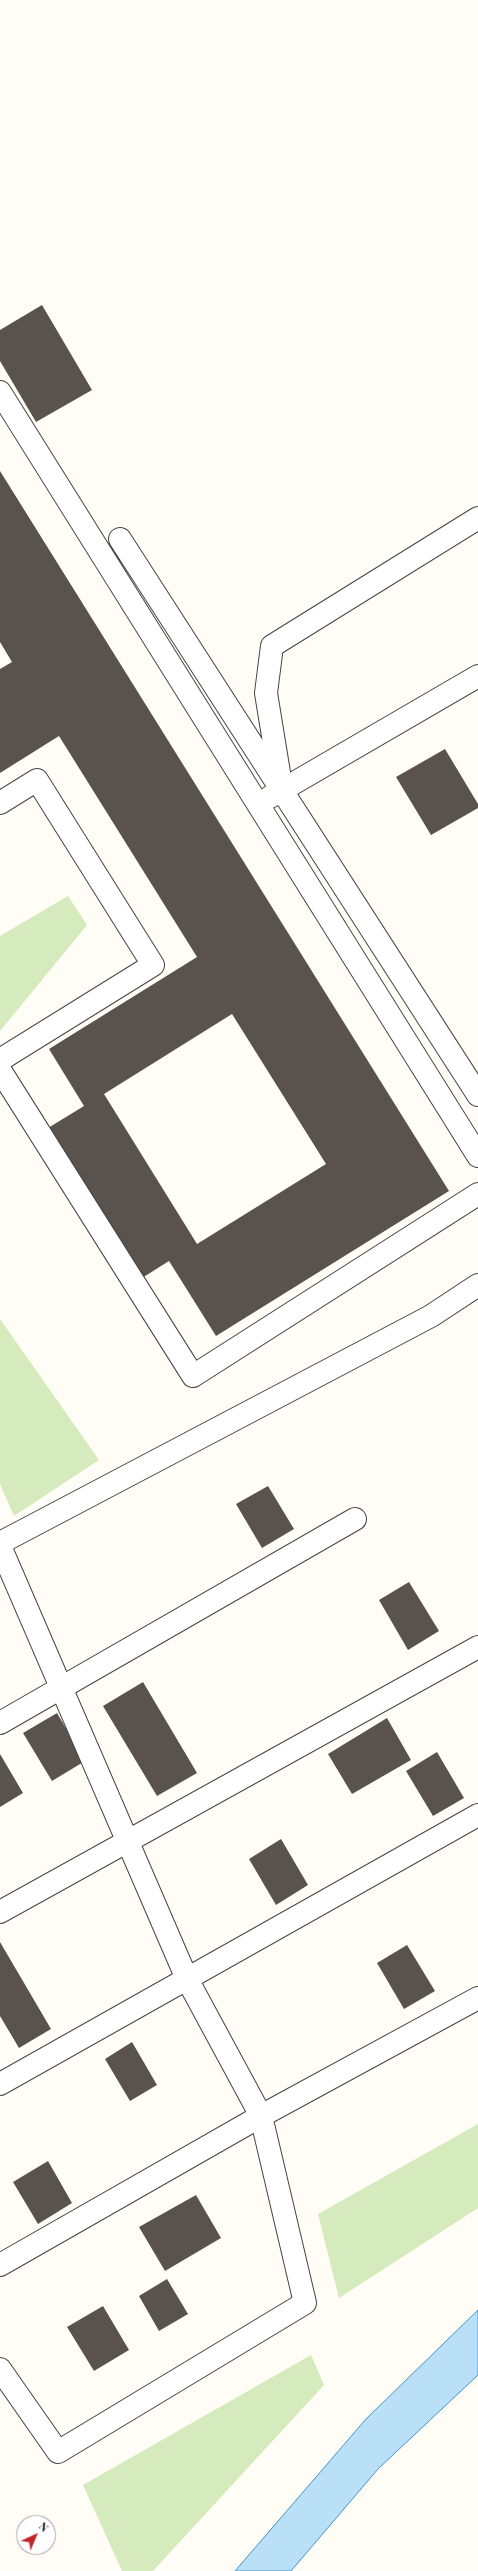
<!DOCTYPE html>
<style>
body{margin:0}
#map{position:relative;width:478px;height:2571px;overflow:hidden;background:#fffdf5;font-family:"Playfair Display",serif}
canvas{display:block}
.north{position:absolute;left:16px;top:2515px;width:40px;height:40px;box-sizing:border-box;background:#fff;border:1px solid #a0a0a0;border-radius:50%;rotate:44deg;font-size:11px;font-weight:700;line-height:16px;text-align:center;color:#111}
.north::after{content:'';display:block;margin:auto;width:14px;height:18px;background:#c4262e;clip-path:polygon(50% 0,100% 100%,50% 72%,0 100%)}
</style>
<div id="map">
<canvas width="478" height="2571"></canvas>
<div class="north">N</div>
</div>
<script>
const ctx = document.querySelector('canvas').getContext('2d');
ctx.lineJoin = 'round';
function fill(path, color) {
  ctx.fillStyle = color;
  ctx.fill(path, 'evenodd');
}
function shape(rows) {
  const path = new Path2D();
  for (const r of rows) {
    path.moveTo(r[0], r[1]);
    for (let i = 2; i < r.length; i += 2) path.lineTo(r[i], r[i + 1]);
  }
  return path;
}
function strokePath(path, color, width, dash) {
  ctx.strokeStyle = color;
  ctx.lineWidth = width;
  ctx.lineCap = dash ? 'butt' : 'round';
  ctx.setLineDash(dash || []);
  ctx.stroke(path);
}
const green = shape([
 [68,896,87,925,0,1031,0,936],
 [0,1319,99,1460,14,1516,0,1484],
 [478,2124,478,2208,339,2298,318,2214],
 [311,2355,324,2385,153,2571,122,2571,83,2485]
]);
const water = shape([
 [478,2310,478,2375,378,2469,291,2571,235,2571,366,2419,478,2310]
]);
const building = shape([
 [42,305,92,390,36,422,0,361,0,330],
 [0,471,449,1191,216,1336,169,1261,142,1278,48,1128,84,1106,49,1049,197,957,59,736,0,773,0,669,12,662,0,642],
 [232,1014,326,1164,197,1244,104,1094],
 [445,749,478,804,478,808,431,835,396,777],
 [268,1486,294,1529,262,1548,236,1504],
 [409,1582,439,1631,408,1650,379,1600],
 [143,1682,197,1773,157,1796,103,1706],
 [57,1713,85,1761,52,1781,23,1733],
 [387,1718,411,1760,352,1794,328,1754],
 [437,1752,464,1798,433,1816,406,1771],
 [0,1754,23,1793,0,1807],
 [281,1839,308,1885,276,1905,249,1859],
 [0,1942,51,2029,19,2048,0,2016],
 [407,1945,435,1991,404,2009,377,1963],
 [132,2042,157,2085,130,2101,105,2059],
 [48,2161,72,2203,38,2224,13,2182],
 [196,2195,221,2238,165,2271,139,2227],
 [167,2279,188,2314,159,2331,139,2296],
 [103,2306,129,2350,94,2371,67,2327]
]);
const minor = shape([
 [0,392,478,1156],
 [120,539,478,1095],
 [281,785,266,693,272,646,478,518],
 [270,797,478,676],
 [0,803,37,780,153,965,0,1060],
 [0,1070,193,1376,478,1194],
 [0,1543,431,1316,478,1285],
 [0,1546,187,1979,261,2116,305,2303,58,2452,0,2369],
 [0,1723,355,1519],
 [0,1912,478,1647],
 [0,2084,478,1815],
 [0,2265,261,2116,478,1998]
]);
fill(green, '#d5ebbd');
fill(water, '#b9e0f7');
strokePath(water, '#3f96cf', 1);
fill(building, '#5a524d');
strokePath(minor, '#444', 24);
strokePath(minor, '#fff', 22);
</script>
